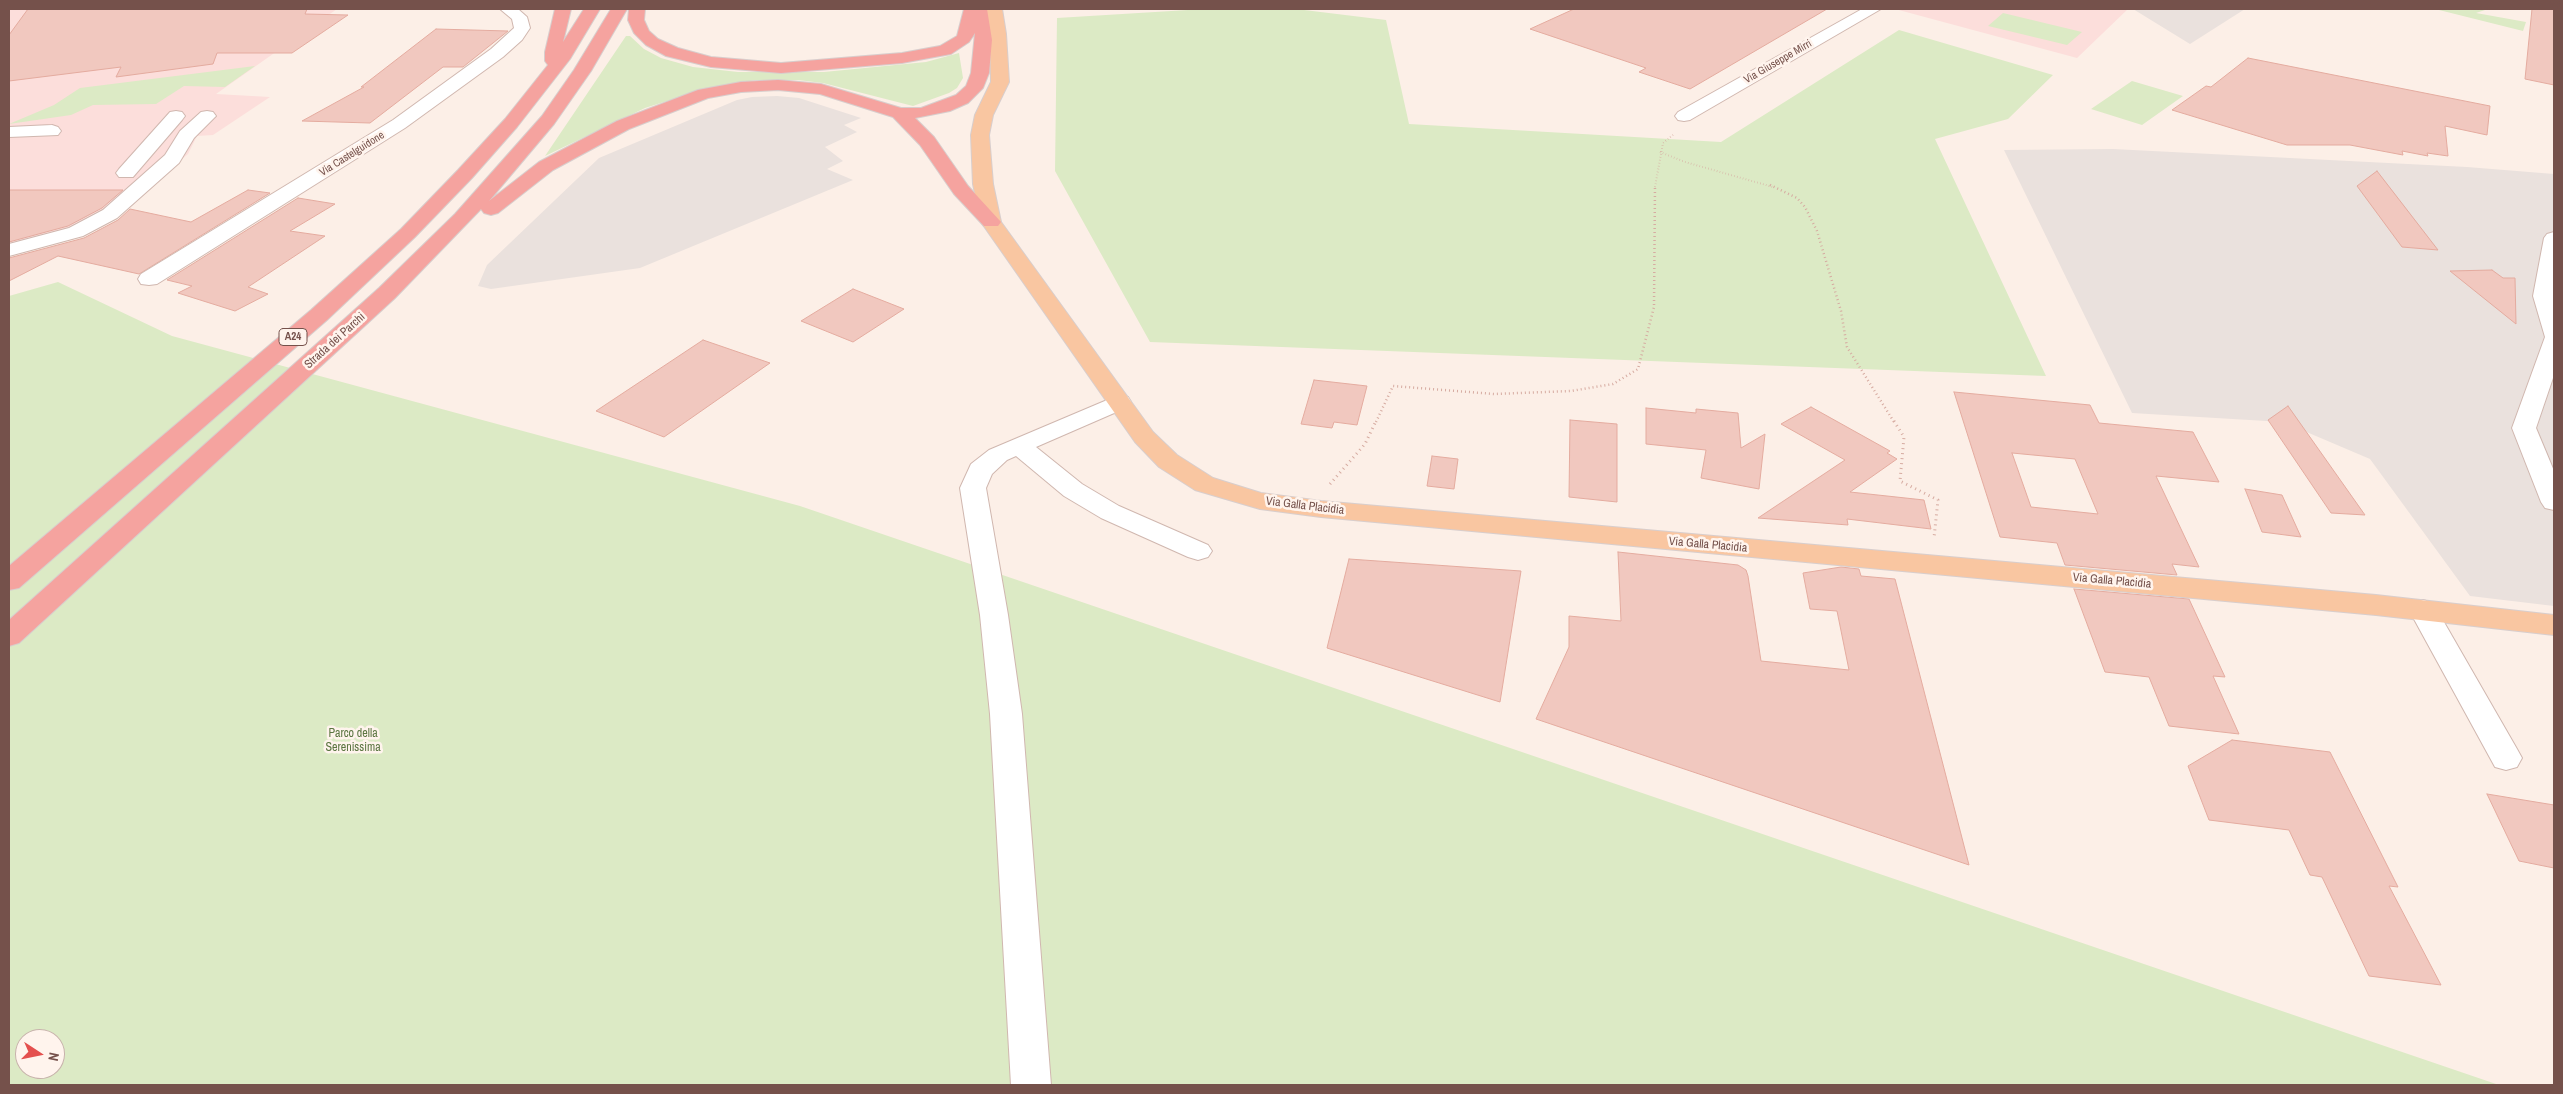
<!DOCTYPE html>
<style>
body{margin:0}
#map{position:relative;width:2563px;height:1094px;overflow:hidden;background:#fcefe7;font-family:"Archivo Narrow",sans-serif}
canvas{display:block}
.frame{position:absolute;inset:0;border:10px solid #75514b;pointer-events:none}
.north{position:absolute;left:15px;top:1029px;width:50px;height:50px;box-sizing:border-box;background:#fff4ed;border:1px solid #c8b3ac;border-radius:50%;rotate:101deg;font-size:14px;font-weight:700;line-height:20px;text-align:center;color:#75514b}
.north::after{content:'';display:block;margin:auto;width:18px;height:22px;background:#e4504e;clip-path:polygon(50% 0,100% 100%,50% 72%,0 100%)}
</style>
<div id="map">
<canvas width="2563" height="1094"></canvas>
<div class="frame"></div>
<div class="north">N</div>
</div>
<script>
const ctx = document.querySelector('canvas').getContext('2d');
ctx.lineJoin = 'round';
function fill(path, color) {
  ctx.fillStyle = color;
  ctx.fill(path, 'evenodd');
}
function shape(rows) {
  const path = new Path2D();
  for (const r of rows) {
    path.moveTo(r[0], r[1]);
    for (let i = 2; i < r.length; i += 2) path.lineTo(r[i], r[i + 1]);
  }
  return path;
}
function strokePath(path, color, width, dash) {
  ctx.strokeStyle = color;
  ctx.lineWidth = width;
  ctx.lineCap = dash ? 'butt' : 'round';
  ctx.setLineDash(dash || []);
  ctx.stroke(path);
}
function label(font, color, halo, rows, align = 'center') {
  ctx.font = font + ' "Archivo Narrow",sans-serif';
  ctx.lineWidth = 5;
  ctx.setLineDash([]);
  ctx.textBaseline = 'middle';
  ctx.strokeStyle = halo;
  ctx.fillStyle = color;
  for (const [text, x, y, turn = 0] of rows) {
    ctx.save();
    ctx.translate(x, y);
    ctx.rotate((+turn || 0) * Math.PI / 180);
    ctx.textAlign = isNaN(turn) ? turn : align;
    if (halo) ctx.strokeText(text, 0, 0);
    ctx.fillText(text, 0, 0);
    ctx.restore();
  }
}
const commercial = shape([
 [9,9,337,9,216,94,270,97,213,135,197,136,188,154,115,216,73,239,9,256],
 [1895,9,2128,9,2077,58]
]);
const industrial = shape([
 [2133,9,2245,9,2190,44],
 [777,96,799,98,861,118,844,125,857,132,825,147,843,161,827,169,853,180,640,268,491,289,478,286,487,265,599,158,737,100,752,97],
 [2113,149,2467,167,2554,174,2554,606,2470,596,2370,459,2283,422,2132,413,2004,150]
]);
const green = shape([
 [1204,9,1296,9,1386,20,1409,124,1721,142,1899,30,2053,75,2008,119,1935,139,2046,376,1150,342,1055,171,1057,18],
 [2435,9,2488,9,2476,13,2526,22,2523,31],
 [2003,13,2082,32,2067,45,1988,26],
 [626,36,630,36,644,49,661,58,693,67,738,72,824,72,926,62,959,53,963,78,957,88,949,93,913,106,823,83,798,80,756,80,708,88,645,108,545,156],
 [255,66,225,87,184,86,156,104,93,105,71,115,9,124,54,105,80,88],
 [2132,81,2183,96,2142,125,2091,109],
 [58,282,172,336,800,506,2499,1085,9,1085,9,296],
 [25,1039,55,1039,55,1069,25,1069]
]);
const building = shape([
 [28,9,307,9,305,14,348,15,292,53,217,53,213,64,116,77,121,67,9,81,9,35,28,9],
 [1574,9,1827,9,1690,89,1639,72,1646,68,1530,29,1574,9],
 [2532,9,2554,9,2554,85,2525,79,2532,9],
 [436,29,508,31,463,67,443,67,370,123,302,121,364,87,361,87,436,29],
 [2248,58,2490,106,2487,135,2445,126,2448,156,2427,153,2428,156,2402,151,2403,155,2350,145,2287,145,2172,110,2206,86,2211,87,2248,58],
 [2377,171,2438,250,2402,247,2357,186,2377,171],
 [9,190,123,190,102,208,68,226,9,242,9,190],
 [248,190,270,193,139,274,58,256,9,281,9,258,84,238,118,220,130,209,191,222,248,190],
 [298,198,335,204,290,231,325,236,248,287,268,294,235,311,178,293,192,286,167,280,298,198],
 [2492,270,2503,278,2515,278,2516,324,2450,271,2492,270],
 [853,289,904,309,853,342,801,321,853,289],
 [703,340,770,363,664,437,596,411,703,340],
 [1314,380,1367,386,1357,425,1334,422,1332,428,1301,424,1314,380],
 [1954,392,2090,405,2099,423,2193,432,2219,482,2156,476,2199,567,2172,564,2177,575,2065,565,2057,543,2000,537,1954,392],
 [2012,453,2075,459,2098,514,2031,507,2012,453],
 [2288,406,2365,515,2331,513,2268,420,2288,406],
 [1811,407,1890,451,1887,453,1897,459,1850,492,1924,500,1931,529,1847,519,1848,525,1758,518,1845,460,1781,424,1811,407],
 [1646,408,1696,413,1696,409,1738,413,1741,448,1765,434,1759,489,1701,478,1706,450,1646,444,1646,408],
 [1570,420,1617,424,1617,502,1569,497,1570,420],
 [1432,456,1458,459,1454,489,1427,486,1432,456],
 [2245,489,2282,495,2301,537,2262,532,2245,489],
 [1618,552,1738,565,1746,570,1748,576,1761,661,1849,670,1837,611,1810,609,1803,573,1841,567,1859,569,1861,576,1895,579,1969,865,1536,719,1569,647,1569,616,1621,621,1618,552],
 [1349,559,1521,571,1500,702,1327,648,1349,559],
 [2074,589,2189,599,2225,677,2213,676,2239,734,2169,726,2149,677,2105,672,2074,589],
 [2232,740,2330,752,2398,887,2389,886,2441,985,2369,976,2322,877,2310,875,2289,830,2209,820,2188,766,2232,740],
 [2487,794,2554,805,2554,868,2519,861,2487,794]
]);
const pathFar2 = shape([
 [1660,152,1685,162,1773,187],
 [1655,187,1663,143,1673,135]
]);
const pathFar1 = shape([
 [1770,185,1797,198,1805,207,1817,231,1841,311,1847,347,1894,422],
 [1376,422,1393,386,1494,394,1571,391,1613,384,1638,369,1654,307,1655,185]
]);
const path = shape([
 [1894,421,1904,437,1900,481,1938,500,1934,538],
 [1330,484,1365,444,1376,421]
]);
const minor = shape([
 [500,9,518,9,527,17,530,28,522,40,503,57,405,128,157,284,149,285,141,284,138,279,141,274,393,120,491,49,514,28,512,19,500,9],
 [1862,9,1881,9,1690,120,1684,121,1678,120,1675,116,1678,112,1862,9],
 [176,111,182,112,185,116,182,120,133,177,119,177,116,173,119,169,170,112,176,111],
 [207,111,213,112,216,116,194,138,179,163,117,218,83,236,9,256,9,244,69,228,103,210,165,155,180,131,201,112,207,111],
 [52,125,58,127,61,131,58,135,9,137,9,127,52,125],
 [2554,232,2554,375,2536,428,2554,471,2554,510,2545,508,2541,502,2512,428,2545,337,2533,296,2544,238,2547,234,2554,232],
 [1119,395,1128,397,1131,402,1128,407,1036,447,1082,484,1119,506,1208,545,1212,551,1208,557,1198,560,1188,557,1101,518,1064,496,1016,456,1007,460,992,474,986,488,1008,615,1022,714,1051,1085,1011,1085,990,714,980,615,960,488,971,464,989,450,1119,395],
 [2423,600,2433,603,2517,749,2522,758,2517,767,2506,770,2495,767,2409,610,2413,603,2423,600]
]);
const major = shape([
 [986,9,1002,9,1006,34,1009,82,993,115,989,135,993,184,1001,222,1153,432,1177,455,1213,478,1261,493,1321,501,2376,595,2554,615,2554,635,2376,615,1321,517,1260,509,1195,490,1159,467,1135,442,981,222,973,184,971,135,975,115,991,82,990,34,986,9]
]);
const highway = shape([
 [555,9,571,9,563,42,584,9,600,9,570,59,517,127,472,178,415,237,327,320,19,588,9,590,9,566,311,310,401,229,458,170,505,119,548,65,545,61,545,52,555,9],
 [611,9,627,9,591,71,554,124,489,201,539,162,617,121,698,90,741,82,778,80,821,84,901,108,921,108,956,95,966,86,971,73,975,33,969,42,951,54,902,63,781,73,711,67,666,56,646,45,634,33,628,20,629,9,645,9,644,20,649,31,658,39,678,48,711,57,781,63,902,53,940,46,957,36,964,9,987,9,992,40,989,73,983,88,968,103,950,111,915,118,934,137,968,186,1001,222,998,226,984,226,954,194,920,145,893,117,820,94,778,90,741,92,708,98,629,129,553,170,498,213,491,215,484,213,481,209,395,298,19,643,9,646,9,620,379,288,455,214,542,116,574,70,611,9]
]);
const farStreetnames = [
 ["Via Giuseppe Mirri",1778,62,-30],
 ["Via Castelguidone",352,154,-32]
];
const shields = [
 [293,337,28]
];
const shieldNames = [
 ["A24",293,337]
];
const streetNames = [
 ["Strada dei Parchi",335,341,-42],
 ["Via Galla Placidia",1305,506,7],
 ["Via Galla Placidia",1708,545,5],
 ["Via Galla Placidia",2112,581,5]
];
const parkNames = [
 ["Parco della",353,734],
 ["Serenissima",353,748]
];
fill(commercial, '#fcdedb');
fill(industrial, '#eae1dd');
fill(green, '#dceac5');
fill(building, '#f1c8bf');
strokePath(building, '#e4ab9f', 1);
strokePath(minor, '#d0b7af', 2);
strokePath(major, '#d8cecd', 2);
strokePath(highway, '#d8cecd', 2);
strokePath(pathFar2, '#d6aba1', 2, [0.5, 2.5]);
strokePath(pathFar1, '#d6aba1', 2.5, [1, 3]);
strokePath(path, '#d6aba1', 3, [1, 4]);
fill(minor, '#fff');
fill(major, '#f9c6a1');
fill(highway, '#f5a39f');
label('11px', '#75514b', '#fff4ed', farStreetnames);
for (const [x, y, w] of shields) {
  const box = new Path2D();
  box.roundRect(x - w / 2, y - 8.5, w, 17, 4);
  ctx.fillStyle = '#fff4ed';
  ctx.fill(box);
  strokePath(box, '#75514b', 1);
}
label('bold 11px', '#75514b', null, shieldNames);
label('12px', '#75514b', '#fff4ed', streetNames);
label('12px', '#5b7541', '#fff4ed', parkNames);
</script>
